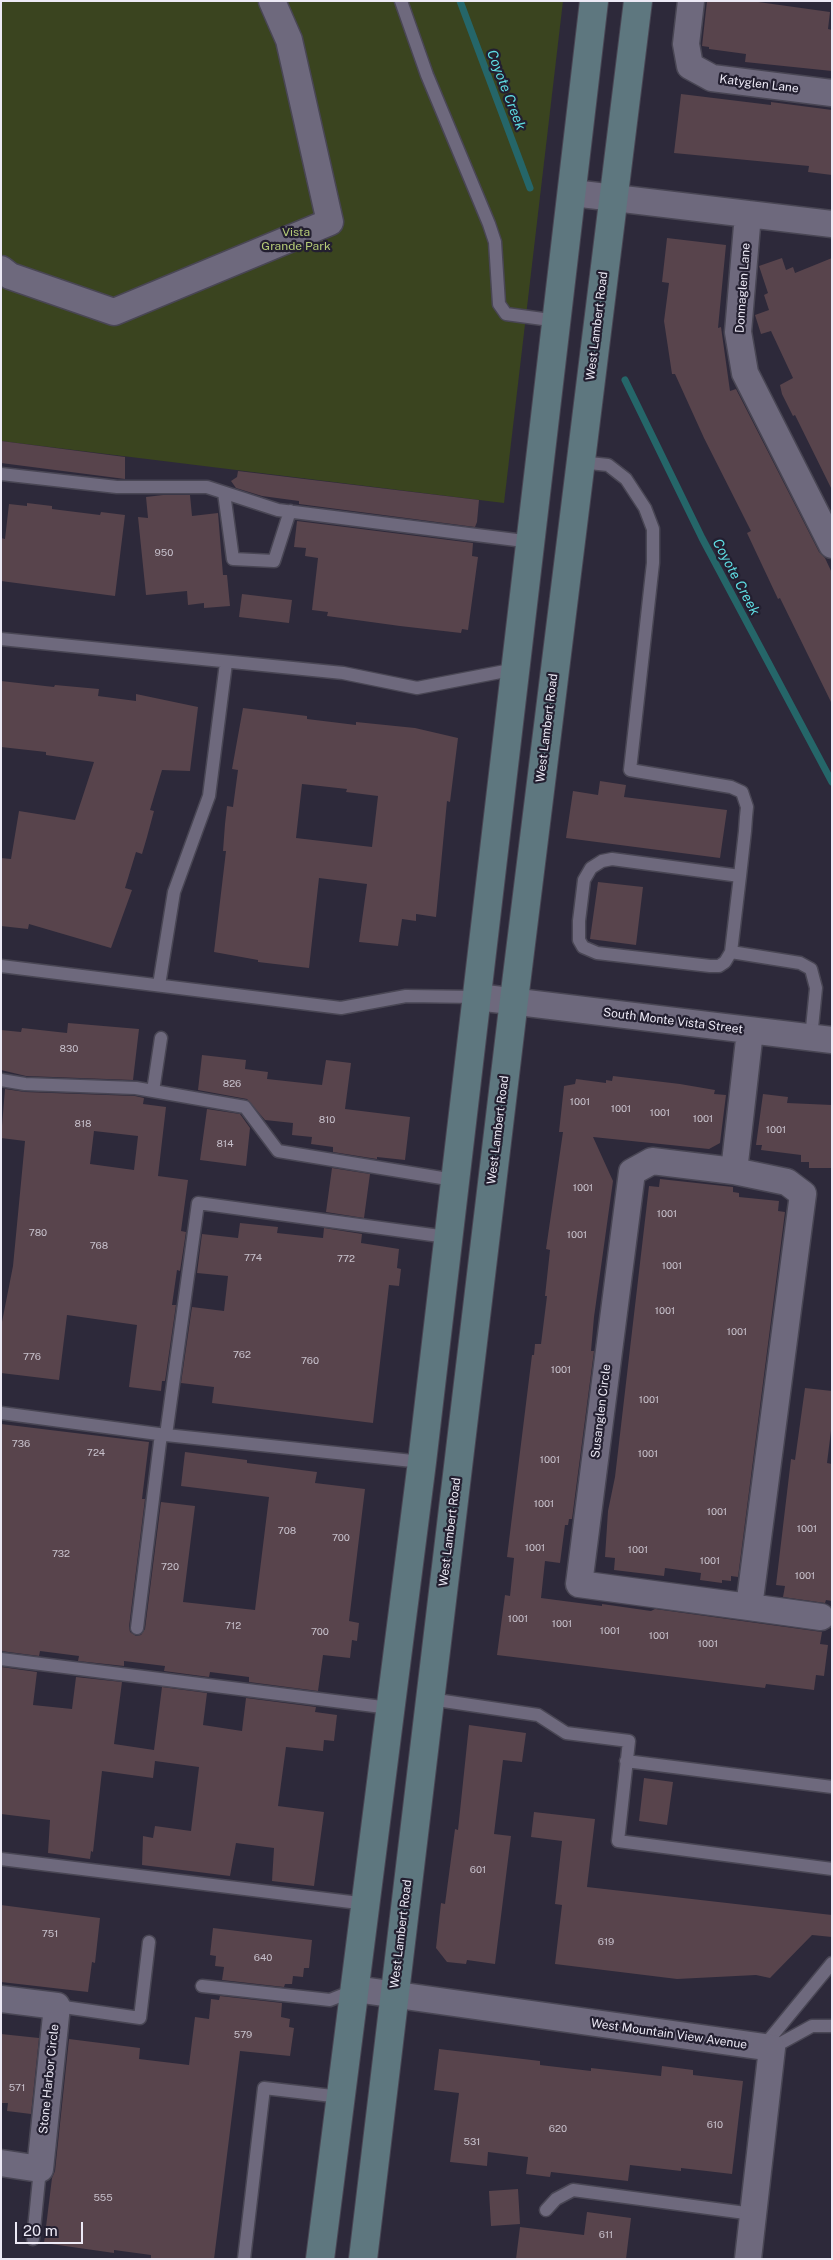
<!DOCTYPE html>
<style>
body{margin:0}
#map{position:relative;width:833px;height:2260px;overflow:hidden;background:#2d293a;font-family:"Public Sans",sans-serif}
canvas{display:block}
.frame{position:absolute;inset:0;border:2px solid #ece9f5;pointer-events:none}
.scale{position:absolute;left:15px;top:2222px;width:68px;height:22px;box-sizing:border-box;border:2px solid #ece9f5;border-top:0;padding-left:6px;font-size:15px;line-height:18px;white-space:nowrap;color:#ece9f5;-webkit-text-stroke:4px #231f30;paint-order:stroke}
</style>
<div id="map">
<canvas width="833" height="2260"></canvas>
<div class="frame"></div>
<div class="scale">20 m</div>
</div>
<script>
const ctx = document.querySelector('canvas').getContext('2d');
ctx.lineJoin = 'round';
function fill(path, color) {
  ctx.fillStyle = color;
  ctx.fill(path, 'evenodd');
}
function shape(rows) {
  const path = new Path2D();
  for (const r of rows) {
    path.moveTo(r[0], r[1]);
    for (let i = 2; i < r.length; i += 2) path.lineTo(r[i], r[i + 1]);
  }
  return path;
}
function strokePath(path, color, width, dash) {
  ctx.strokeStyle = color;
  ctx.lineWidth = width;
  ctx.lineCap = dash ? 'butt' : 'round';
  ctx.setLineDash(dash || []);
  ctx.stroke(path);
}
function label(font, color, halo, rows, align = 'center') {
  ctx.font = font + ' "Public Sans",sans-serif';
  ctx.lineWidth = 4.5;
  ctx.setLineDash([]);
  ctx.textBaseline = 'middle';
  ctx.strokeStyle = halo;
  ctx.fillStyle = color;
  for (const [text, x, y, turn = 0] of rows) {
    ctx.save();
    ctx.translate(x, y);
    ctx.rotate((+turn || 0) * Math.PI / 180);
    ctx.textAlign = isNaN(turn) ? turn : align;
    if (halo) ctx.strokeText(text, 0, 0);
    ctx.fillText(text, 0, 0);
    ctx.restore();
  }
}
const green = shape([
 [1,1,563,1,504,503,1,441]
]);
const stream = shape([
 [460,1,530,188],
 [625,380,702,538,832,782]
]);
const building = shape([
 [707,1,751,1,830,12,828,29,832,30,832,71,745,62,746,54,709,49,709,47,702,46],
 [681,94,771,105,771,102,832,110,832,175,808,172,809,166,674,153],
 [667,238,726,245,718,328,721,327,730,391,736,389,819,552,825,558,832,573,832,704,780,598,778,599,747,533,751,531,704,438,675,374,672,374,664,321,669,283,662,282],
 [782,258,786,270,793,267,795,273,832,258,832,490,795,415,793,416,782,394,780,385,793,378,771,331,761,334,755,315,769,310,764,295,768,293,759,266],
 [1,441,125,457,125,479,1,463],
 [238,471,479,500,477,522,475,527,299,504,299,501,262,496,236,488,231,481,237,477],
 [163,495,190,495,192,516,218,513,223,575,227,575,230,606,204,608,204,603,188,605,187,591,146,595,138,517,148,518,146,497],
 [27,503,52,506,52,509,100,515,101,512,125,515,115,596,1,581,1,538,5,539,9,504,27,506],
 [297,521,473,543,472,556,478,557,468,630,462,629,461,633,400,626,327,616,328,612,312,610,318,558,305,556,306,548,294,547],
 [242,594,292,600,289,623,239,617],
 [1,681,54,687,55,685,99,689,98,696,136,701,136,694,198,707,190,771,162,770,150,810,154,811,147,837,142,854,136,852,125,888,132,890,111,948,29,924,28,929,1,926,1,858,11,859,19,811,75,820,94,762,46,755,46,752,1,747],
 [243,708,307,716,307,719,356,725,356,722,415,728,458,738,450,802,447,801,436,917,416,914,416,921,402,919,398,946,359,942,367,884,319,878,309,968,258,962,258,960,214,952,226,851,223,851,225,824,227,806,233,807,238,770,232,769],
 [302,784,347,789,346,792,378,796,372,847,296,838],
 [600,781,626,785,624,797,727,810,720,858,566,838,573,791,598,795],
 [598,882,643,887,636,945,590,939],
 [68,1023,139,1029,133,1080,26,1076,1,1070,1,1030,21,1032,22,1028,67,1033],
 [202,1055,246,1060,245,1069,268,1072,267,1079,322,1085,326,1060,351,1063,345,1109,410,1117,405,1160,377,1157,377,1159,333,1152,333,1147,311,1144,312,1137,292,1135,293,1123,265,1120,247,1099,198,1090],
 [613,1076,680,1084,715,1090,714,1094,726,1095,720,1143,709,1149,593,1137,613,1181,594,1317,591,1351,594,1351,572,1519,569,1519,568,1525,565,1525,560,1563,545,1561,541,1598,602,1606,602,1604,651,1611,655,1609,822,1632,820,1644,828,1645,824,1676,816,1675,814,1690,766,1684,765,1688,497,1655,505,1595,510,1596,514,1558,507,1557,532,1355,534,1355,535,1344,541,1344,547,1296,545,1296,550,1250,546,1249,563,1132,559,1132,564,1086,575,1084,576,1079,606,1083,606,1080,612,1081],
 [5,1089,25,1092,135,1096,144,1098,143,1104,166,1107,158,1176,188,1180,181,1231,186,1232,180,1271,177,1270,172,1305,176,1305,165,1381,162,1381,161,1391,129,1387,137,1325,67,1315,59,1380,1,1373,1,1327,13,1266,25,1141,1,1138],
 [94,1131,138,1136,134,1170,90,1164],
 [763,1094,788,1097,787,1103,832,1105,832,1168,809,1168,809,1162,801,1162,801,1155,761,1150,762,1145,756,1145],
 [207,1109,240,1114,250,1128,246,1166,200,1160],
 [332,1168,370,1174,364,1218,326,1212],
 [660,1179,733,1187,733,1192,739,1193,739,1197,779,1201,778,1211,785,1212,738,1577,731,1576,731,1581,722,1580,722,1583,700,1580,701,1573,665,1568,664,1576,614,1570,615,1558,605,1557,608,1511,615,1477,649,1186,659,1187],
 [240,1223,278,1227,277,1233,323,1238,324,1228,362,1234,361,1243,399,1249,397,1268,401,1269,399,1286,389,1285,373,1423,212,1403,214,1387,181,1383,192,1307,224,1311,228,1276,197,1273,202,1234,238,1238],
 [805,1388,832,1391,832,1423,827,1463,832,1464,832,1601,826,1600,825,1603,783,1597,785,1586,776,1585,791,1459,795,1460],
 [1,1424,149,1442,142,1499,145,1499,129,1627,130,1632,136,1636,141,1635,145,1629,161,1502,195,1506,183,1602,255,1610,269,1497,181,1486,185,1452,247,1460,247,1463,317,1472,315,1483,365,1489,349,1621,359,1623,357,1641,352,1640,350,1658,323,1655,318,1691,249,1682,249,1677,210,1672,209,1677,164,1671,165,1666,124,1661,124,1666,78,1661,79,1656,40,1651,39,1656,1,1651],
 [1,1667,37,1672,33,1705,72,1709,76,1677,122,1682,114,1744,154,1750,162,1687,207,1693,203,1725,242,1731,246,1698,316,1707,315,1712,337,1715,334,1741,324,1740,323,1751,286,1747,278,1806,324,1812,314,1886,272,1881,274,1848,236,1843,230,1876,142,1865,143,1836,153,1838,155,1826,191,1831,199,1767,155,1761,153,1778,102,1771,93,1852,91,1851,90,1859,48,1853,50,1820,1,1814],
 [469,1725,526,1733,522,1762,503,1760,494,1834,511,1836,495,1964,467,1960,466,1964,447,1962,436,1948,441,1903,445,1904,455,1829,458,1830],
 [644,1778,673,1782,667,1825,639,1821],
 [534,1812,595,1819,587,1887,832,1915,832,1937,812,1935,770,1978,756,1975,677,1979,555,1964,562,1905,555,1904,562,1841,531,1837],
 [1,1905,100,1918,95,1963,92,1962,88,1992,1,1982],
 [213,1928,312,1940,309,1968,304,1968,303,1977,293,1976,292,1984,285,1984,284,1987,222,1980,224,1967,215,1966,216,1956,210,1955],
 [220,1996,282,2003,281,2017,290,2019,289,2027,294,2028,290,2056,240,2051,214,2259,151,2259,151,2255,114,2250,114,2253,44,2243,52,2178,55,2171,69,2039,140,2048,139,2059,189,2065,195,2017,209,2019,211,1999,219,2000],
 [1,2034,39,2038,31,2114,7,2111,8,2103,1,2103],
 [439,2049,540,2061,540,2065,591,2071,591,2068,661,2076,662,2066,693,2070,693,2075,743,2081,732,2174,681,2168,681,2171,630,2165,628,2181,551,2172,550,2177,526,2174,528,2157,488,2152,487,2166,450,2162,459,2093,434,2090],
 [518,2189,520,2224,491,2226,489,2191],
 [587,2212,631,2218,626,2259,516,2259,520,2227,584,2235]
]);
const lane = shape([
 [401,1,427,75,489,224,495,242,499,304,506,314,558,321],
 [580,462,608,465,626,479,645,508,653,529,653,563,630,770,731,787,742,792,747,807,746,817,745,831,740,876,731,952,725,962,719,966,710,966,597,953,583,947,579,940,579,921,584,880,591,868,602,861,612,859,740,876],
 [1,474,117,487,207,487,278,510,532,542],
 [224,493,233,559,274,561,290,511],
 [1,639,343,673,417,688,516,669],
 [731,952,800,963,811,969,816,988,811,1038],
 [1,966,341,1008,406,996,477,997],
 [159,985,174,892,209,796,226,663],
 [1,1080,25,1084,136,1088,245,1107,278,1151,454,1180],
 [153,1091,161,1038],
 [1,1413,166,1435,422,1462],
 [166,1435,198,1203,447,1237],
 [137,1628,161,1434],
 [1,1659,390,1708],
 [430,1699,538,1715,566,1733,629,1741,618,1841,832,1869],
 [626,1761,832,1787],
 [1,1859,367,1904],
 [202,1986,330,2000,355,1990],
 [57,2006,140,2018,149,1942],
 [763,2047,832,1963],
 [772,2048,812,2026,832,2026],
 [546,2210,556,2199,573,2190,753,2214],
 [33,2239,40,2169],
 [244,2259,264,2088,341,2097]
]);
const street = shape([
 [691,1,686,44,690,66,712,78,832,93],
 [573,193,748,214],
 [832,224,748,214,738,332,745,373,832,545],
 [1,269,10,276,114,312,330,222,289,40,272,1],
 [477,997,832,1040],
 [652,1161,734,1171,787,1182,803,1194,749,1607,579,1584,632,1172,652,1161],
 [734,1171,750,1031],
 [749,1607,821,1617],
 [355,1989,772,2048,748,2259],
 [1,1999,57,2006,40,2169,1,2163]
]);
const secondary = shape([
 [320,2259,422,1462,594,1],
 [363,2259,514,1000,638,1]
]);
const numberNames = [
 ["950",164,553],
 ["830",69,1049],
 ["826",232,1084],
 ["1001",580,1102],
 ["1001",621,1109],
 ["1001",660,1113],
 ["1001",703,1119],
 ["810",327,1120],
 ["818",83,1124],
 ["1001",776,1130],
 ["814",225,1144],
 ["1001",583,1188],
 ["1001",667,1214],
 ["780",38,1233],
 ["1001",577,1235],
 ["768",99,1246],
 ["774",253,1258],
 ["772",346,1259],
 ["1001",672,1266],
 ["1001",665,1311],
 ["1001",737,1332],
 ["762",242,1355],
 ["776",32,1357],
 ["760",310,1361],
 ["1001",561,1370],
 ["1001",649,1400],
 ["736",21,1444],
 ["724",96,1453],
 ["1001",648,1454],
 ["1001",550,1460],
 ["1001",544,1504],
 ["1001",717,1512],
 ["1001",807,1529],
 ["708",287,1531],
 ["700",341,1538],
 ["1001",535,1548],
 ["1001",638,1550],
 ["732",61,1554],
 ["1001",710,1561],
 ["720",170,1567],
 ["1001",805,1576],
 ["1001",518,1619],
 ["1001",562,1624],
 ["712",233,1626],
 ["1001",610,1631],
 ["700",320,1632],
 ["1001",659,1636],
 ["1001",708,1644],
 ["601",478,1870],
 ["751",50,1934],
 ["619",606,1942],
 ["640",263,1958],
 ["579",243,2035],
 ["571",17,2088],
 ["610",715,2125],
 ["620",558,2129],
 ["531",472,2142],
 ["555",103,2198],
 ["611",606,2235]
];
const streetNames = [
 ["Katyglen Lane",759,84,7],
 ["Donnaglen Lane",743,288,-86],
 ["West Lambert Road",597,326,-83],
 ["West Lambert Road",547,728,-83],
 ["South Monte Vista Street",673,1021,7],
 ["West Lambert Road",498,1130,-83],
 ["Susanglen Circle",601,1411,-83],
 ["West Lambert Road",450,1532,-83],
 ["West Lambert Road",401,1934,-83],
 ["West Mountain View Avenue",669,2034,8],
 ["Stone Harbor Circle",49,2079,-84]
];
const parkNames = [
 ["Vista",296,232],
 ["Grande Park",296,246]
];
const waterNames = [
 ["Coyote Creek",506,90,69],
 ["Coyote Creek",736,577,62]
];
fill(green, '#3a441f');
strokePath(stream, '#256669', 7);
fill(building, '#58444c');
strokePath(lane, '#494654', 15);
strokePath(street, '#494654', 29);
strokePath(secondary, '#494654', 30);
strokePath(lane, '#6e697d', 12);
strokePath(street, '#6e697d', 26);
strokePath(secondary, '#5e777f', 28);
label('10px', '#c7c0cb', null, numberNames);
label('12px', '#ece9f5', '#231f30', streetNames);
label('12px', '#b5cb77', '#231f30', parkNames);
label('italic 14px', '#5edce2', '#231f30', waterNames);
</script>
